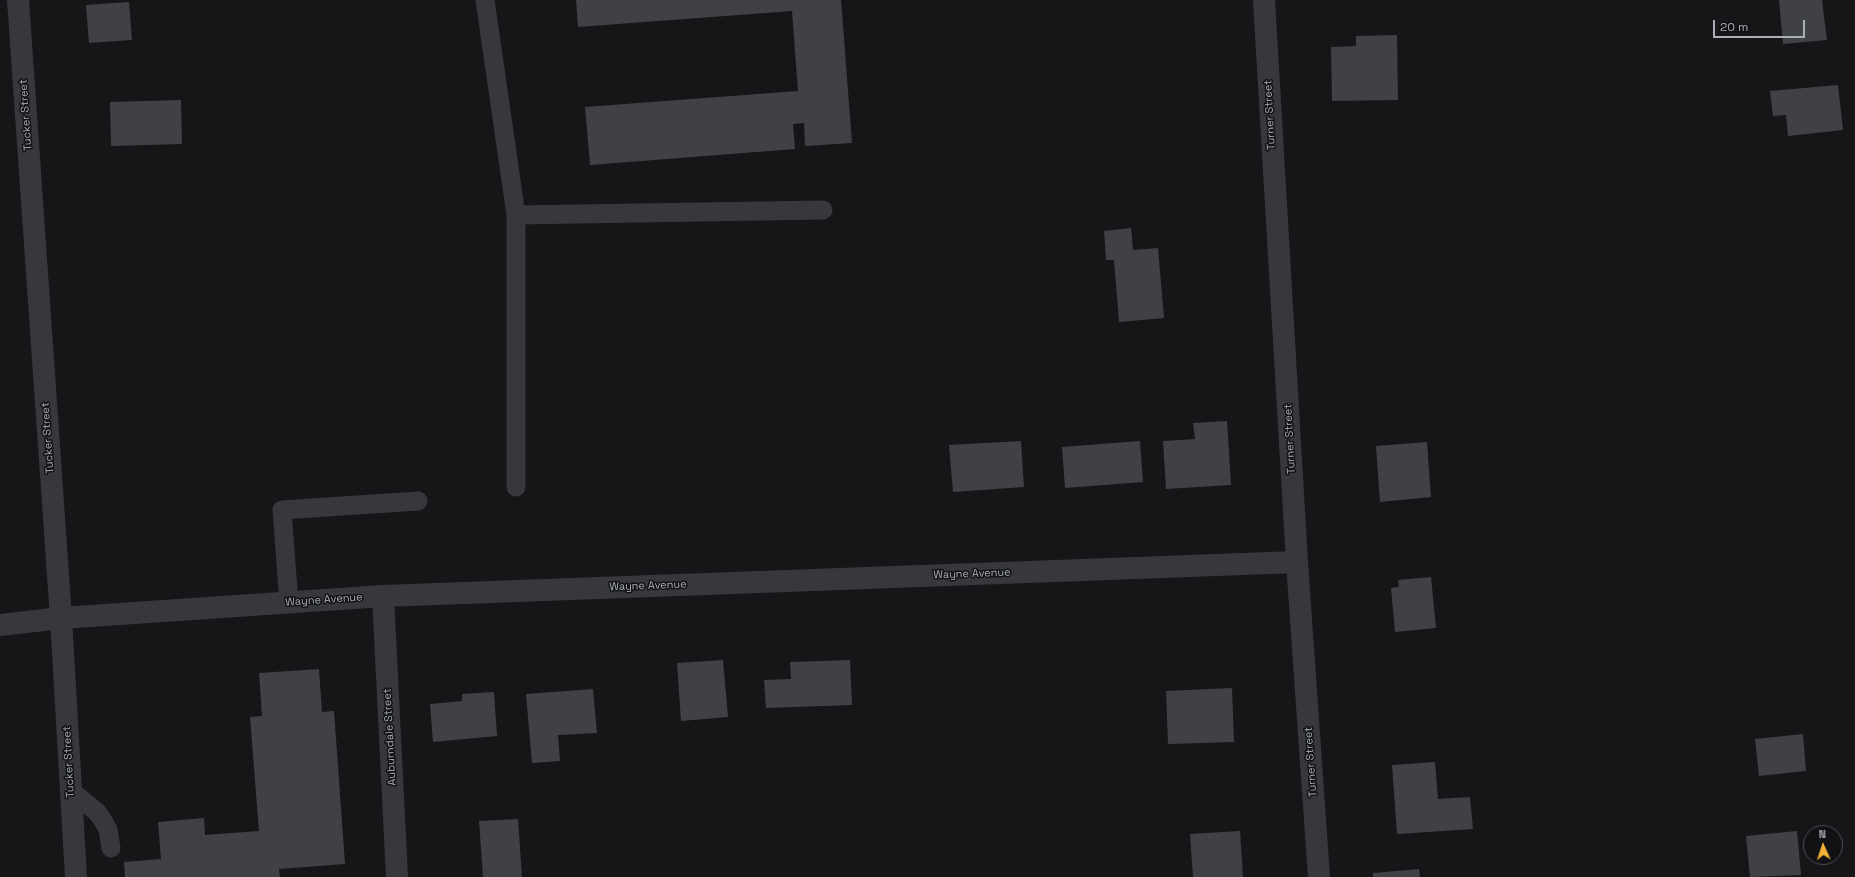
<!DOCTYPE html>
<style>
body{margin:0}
#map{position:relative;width:1855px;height:877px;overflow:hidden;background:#161618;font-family:"Space Grotesk",sans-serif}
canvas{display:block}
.north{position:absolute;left:1803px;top:825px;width:40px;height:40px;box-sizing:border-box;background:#111113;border:1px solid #4d4f55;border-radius:50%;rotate:357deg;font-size:11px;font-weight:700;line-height:16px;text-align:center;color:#a8adb8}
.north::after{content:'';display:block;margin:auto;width:14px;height:18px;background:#f2b134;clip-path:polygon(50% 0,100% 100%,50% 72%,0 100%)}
.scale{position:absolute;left:1713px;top:20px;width:92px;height:18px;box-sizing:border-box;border:2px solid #a8adb8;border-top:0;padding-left:5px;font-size:12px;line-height:14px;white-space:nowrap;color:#a8adb8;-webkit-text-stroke:3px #111113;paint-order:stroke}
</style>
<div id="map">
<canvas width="1855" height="877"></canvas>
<div class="north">N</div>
<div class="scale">20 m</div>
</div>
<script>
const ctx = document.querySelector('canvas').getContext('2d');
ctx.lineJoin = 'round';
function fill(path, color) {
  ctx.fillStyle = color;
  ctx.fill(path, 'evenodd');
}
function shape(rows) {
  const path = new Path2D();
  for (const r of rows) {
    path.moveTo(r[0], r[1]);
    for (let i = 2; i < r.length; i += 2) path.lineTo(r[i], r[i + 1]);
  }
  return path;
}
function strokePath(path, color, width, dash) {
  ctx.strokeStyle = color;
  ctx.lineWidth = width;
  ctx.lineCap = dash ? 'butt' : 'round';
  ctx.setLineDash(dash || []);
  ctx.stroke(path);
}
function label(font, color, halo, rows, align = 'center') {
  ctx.font = font + ' "Space Grotesk",sans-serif';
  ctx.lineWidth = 3;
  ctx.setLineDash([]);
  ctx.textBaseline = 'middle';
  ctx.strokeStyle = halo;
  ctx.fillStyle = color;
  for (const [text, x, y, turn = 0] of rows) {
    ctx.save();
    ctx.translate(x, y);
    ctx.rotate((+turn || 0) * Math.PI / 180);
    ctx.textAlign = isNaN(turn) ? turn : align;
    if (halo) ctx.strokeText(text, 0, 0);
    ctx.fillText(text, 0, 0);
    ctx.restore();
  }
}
const building = shape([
 [576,0,841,0,852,143,805,146,804,123,793,124,795,149,590,165,585,107,798,91,792,11,578,27],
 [1779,0,1822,0,1827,40,1783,44],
 [129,2,132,40,89,43,86,5],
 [1397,35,1398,100,1332,101,1331,47,1356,46,1356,36],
 [1838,85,1843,130,1788,136,1786,115,1773,116,1770,91],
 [181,100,182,144,111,146,110,102],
 [1131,228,1133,250,1158,248,1164,318,1119,322,1114,260,1106,260,1104,231],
 [1227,421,1231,485,1166,489,1163,441,1195,439,1193,423],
 [1021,441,1024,487,953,492,949,445],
 [1140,441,1143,482,1065,488,1062,447],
 [1427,442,1431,497,1380,502,1376,446],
 [1431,577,1436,628,1395,632,1391,588,1399,587,1398,580],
 [723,660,728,717,681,721,677,663],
 [850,660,852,705,766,708,764,680,791,679,790,662],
 [319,669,322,712,334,711,345,864,279,869,280,877,125,877,124,862,161,859,158,822,204,818,205,835,259,831,250,717,262,716,259,673],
 [1232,688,1234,742,1168,744,1166,691],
 [593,689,597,733,558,735,560,761,532,763,526,694],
 [494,692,497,736,433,742,430,704,462,701,462,694],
 [1803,734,1806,771,1759,776,1755,739],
 [1435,762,1438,799,1470,797,1473,829,1397,834,1392,765],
 [518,819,522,877,483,877,479,821],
 [1240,831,1243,877,1193,877,1190,834],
 [1797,831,1801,875,1750,877,1746,836],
 [1419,869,1420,877,1373,877,1373,873]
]);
const service = shape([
 [485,0,516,215,516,487],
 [516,215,823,210],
 [289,603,282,510,418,501],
 [71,791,97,812,104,822,108,830,111,848]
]);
const minor = shape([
 [18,0,61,618,76,877],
 [1264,0,1297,562,1319,877],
 [383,596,397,877],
 [0,625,61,618,383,596,1297,562]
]);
const streetNames = [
 ["Tucker Street",26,115,-94],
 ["Turner Street",1270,115,-93],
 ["Tucker Street",48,438,-94],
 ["Turner Street",1290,439,-93],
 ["Wayne Avenue",972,574,-2],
 ["Wayne Avenue",648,586,-2],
 ["Wayne Avenue",324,600,-4],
 ["Auburndale Street",390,737,-93],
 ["Tucker Street",69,762,-93],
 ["Turner Street",1311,762,-94]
];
fill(building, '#404145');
strokePath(service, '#37383d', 19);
strokePath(minor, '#37383d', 22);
label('11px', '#a8adb8', '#111113', streetNames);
</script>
